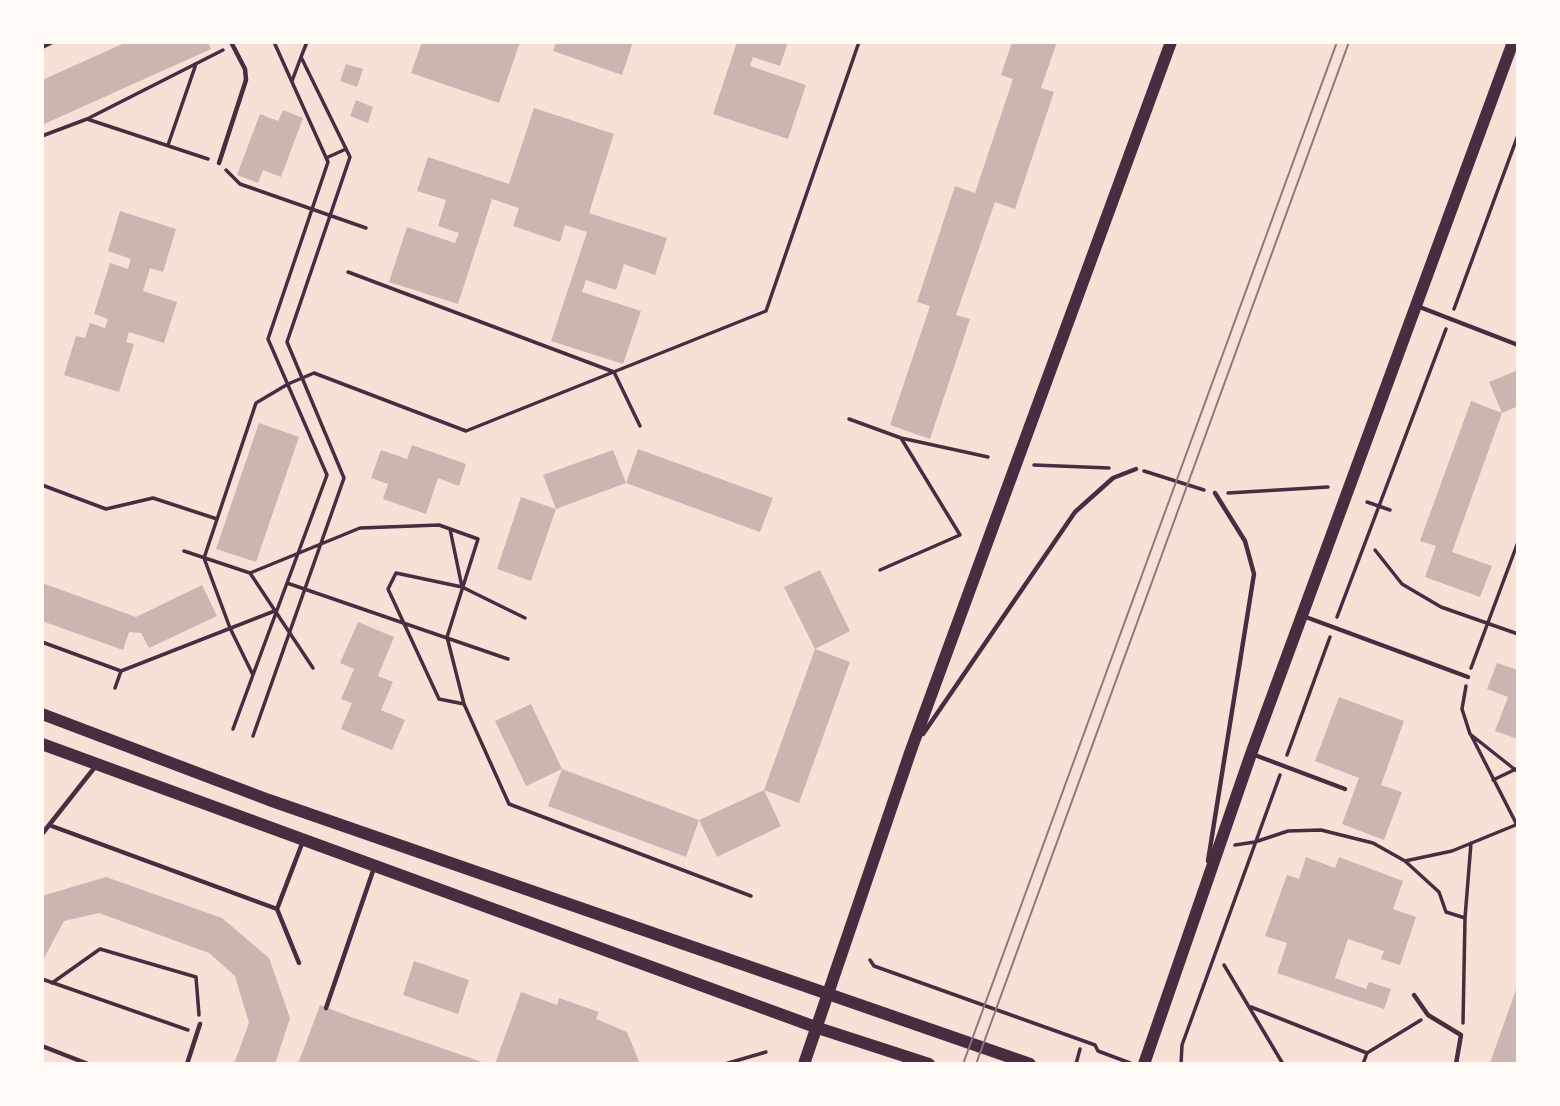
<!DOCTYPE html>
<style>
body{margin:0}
#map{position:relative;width:1560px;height:1106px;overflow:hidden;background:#f7e1d7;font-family:Georgia,serif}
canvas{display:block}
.frame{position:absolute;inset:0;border:44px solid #fffaf5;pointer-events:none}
</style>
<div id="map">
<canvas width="1560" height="1106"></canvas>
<div class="frame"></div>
</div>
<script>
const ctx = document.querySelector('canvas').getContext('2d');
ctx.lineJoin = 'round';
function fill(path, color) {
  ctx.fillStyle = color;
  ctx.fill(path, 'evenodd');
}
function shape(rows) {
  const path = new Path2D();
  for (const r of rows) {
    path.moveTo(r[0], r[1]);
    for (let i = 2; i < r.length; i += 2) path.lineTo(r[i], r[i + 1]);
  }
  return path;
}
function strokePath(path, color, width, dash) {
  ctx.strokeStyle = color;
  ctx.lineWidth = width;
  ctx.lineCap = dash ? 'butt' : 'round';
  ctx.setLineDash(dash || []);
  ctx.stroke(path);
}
const building = shape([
 [127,42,208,42,211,49,42,125,42,80],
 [422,42,520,42,499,103,411,73],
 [556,42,633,42,622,75,553,51],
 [737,42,788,42,780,66,753,57,750,66,806,85,788,139,713,114],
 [1012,42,1057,42,1041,88,1054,92,1015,209,995,202,956,315,970,319,930,439,890,425,930,306,917,302,955,186,975,193,1013,79,1001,75],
 [346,64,363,69,357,87,340,81],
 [356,100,373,107,368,123,350,116],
 [534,108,614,134,589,213,667,238,655,275,624,264,616,290,586,280,582,292,641,311,623,364,551,341,587,232,565,225,560,242,513,226,519,208,492,199,458,304,389,282,407,227,455,243,459,233,438,226,446,200,417,191,428,157,509,184],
 [283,110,303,118,281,177,263,170,258,183,237,175,260,114,278,121],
 [120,211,176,229,163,272,150,268,143,291,177,302,164,343,129,332,126,342,134,344,119,392,64,375,76,336,85,338,90,323,105,328,108,319,94,314,110,263,128,269,131,259,108,251],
 [1518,370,1518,406,1502,413,1489,382],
 [1471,401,1502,413,1452,552,1492,566,1480,597,1425,577,1436,546,1420,541],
 [259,423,299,437,256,562,216,549],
 [412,445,466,464,459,486,438,478,426,514,383,499,388,484,371,478,381,450,407,459],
 [638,449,773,498,760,532,626,483],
 [613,450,626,483,556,509,543,475],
 [521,497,556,509,531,581,497,569],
 [820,570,850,631,815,649,784,587],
 [42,583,136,617,202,585,217,616,149,648,141,633,129,632,123,650,42,621],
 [358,622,394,637,378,676,393,682,381,710,405,720,392,750,341,729,352,703,341,699,354,669,340,663],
 [815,649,850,662,799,803,764,790],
 [1497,663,1518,670,1518,739,1495,731,1508,697,1487,689],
 [1339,697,1404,721,1381,785,1402,792,1384,840,1342,824,1359,778,1315,761],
 [531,704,562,769,526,786,495,721],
 [562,769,699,820,686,857,548,806],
 [764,790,781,826,717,857,699,820],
 [1306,857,1335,868,1339,857,1403,881,1393,909,1416,917,1400,965,1381,959,1384,951,1348,939,1335,978,1366,989,1369,982,1391,989,1384,1009,1277,973,1287,943,1265,936,1287,875,1299,879],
 [106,877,222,918,269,958,290,1018,275,1064,234,1064,249,1023,235,976,209,953,99,913,64,921,42,962,42,896],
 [414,961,469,980,458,1014,403,995],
 [1518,984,1518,1064,1491,1064,1490,1063],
 [521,992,557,1005,559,998,599,1012,596,1019,627,1032,640,1064,495,1064],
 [320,1005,351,1017,488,1064,298,1064]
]);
const path = shape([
 [292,81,301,57],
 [87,119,208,159],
 [42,136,87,119,223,50],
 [168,145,196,64],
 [326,158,346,149],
 [226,170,240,184,366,228],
 [348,272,614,372,640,426],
 [1454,309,1518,135],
 [849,419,901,438,988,457],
 [1034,465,1109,468],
 [1144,471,1204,490],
 [42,485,106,509,153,498,217,519],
 [1228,493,1328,487],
 [1367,502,1390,510],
 [450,529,462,587,525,618],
 [1375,550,1402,584,1441,607,1518,634],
 [184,551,250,573,360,528,439,525,478,539,447,637,464,704],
 [880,570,960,535,901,438],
 [250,573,313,668],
 [287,583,508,659],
 [462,587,396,573,388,589,439,699,464,704,509,804,751,896],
 [1337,617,1446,329],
 [42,642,121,671],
 [1471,668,1518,542],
 [253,675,230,628,204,558,256,403,288,384,314,373,466,431,766,311,859,42],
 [1466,686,1462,709,1470,734,1518,772],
 [115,688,121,671,277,610],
 [233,729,327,475,268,339,328,162,274,42],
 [1471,735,1518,827],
 [253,736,344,478,287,342,350,157,301,57,307,42],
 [1287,755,1330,637],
 [1493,780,1518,768],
 [1235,845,1255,842,1288,831,1321,830,1373,843,1405,861,1439,892,1446,912,1465,918,1463,1023],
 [1405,861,1452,851,1518,824],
 [1465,918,1471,843],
 [870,960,874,966,1095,1045,1098,1051,1130,1063],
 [1224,965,1283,1064],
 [42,979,188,1030],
 [52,983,100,949,196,977,199,1015],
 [1251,1007,1367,1053],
 [725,1064,766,1052],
 [1076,1064,1080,1049],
 [1181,1064,1182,1045,1280,775],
 [1363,1064,1367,1053,1421,1020]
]);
const service = shape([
 [42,47,52,42],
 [219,163,246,80,245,69,231,42],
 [1417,306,1518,345],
 [1303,616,1468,677],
 [923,734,1075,512,1113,478,1136,469],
 [1252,754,1345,789],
 [49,825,277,909,299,963],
 [42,834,95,767],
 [1208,861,1254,574,1245,541,1215,493],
 [277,909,303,841],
 [1414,995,1428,1015,1461,1035,1456,1064],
 [326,1008,374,868],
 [42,1046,88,1064],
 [187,1064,200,1024]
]);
const tertiary = shape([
 [42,714,269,800,1030,1064],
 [42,744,818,1028,929,1064],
 [804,1064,911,750,1171,42],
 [1144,1064,1251,754,1513,42]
]);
const tram = shape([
 [963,1064,1337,42],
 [976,1064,1349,42]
]);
fill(building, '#ccb4b1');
strokePath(path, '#4a2c40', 3.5);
strokePath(service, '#4a2c40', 4.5);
strokePath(tertiary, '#4a2c40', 12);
strokePath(tram, '#8f747c', 2);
</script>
